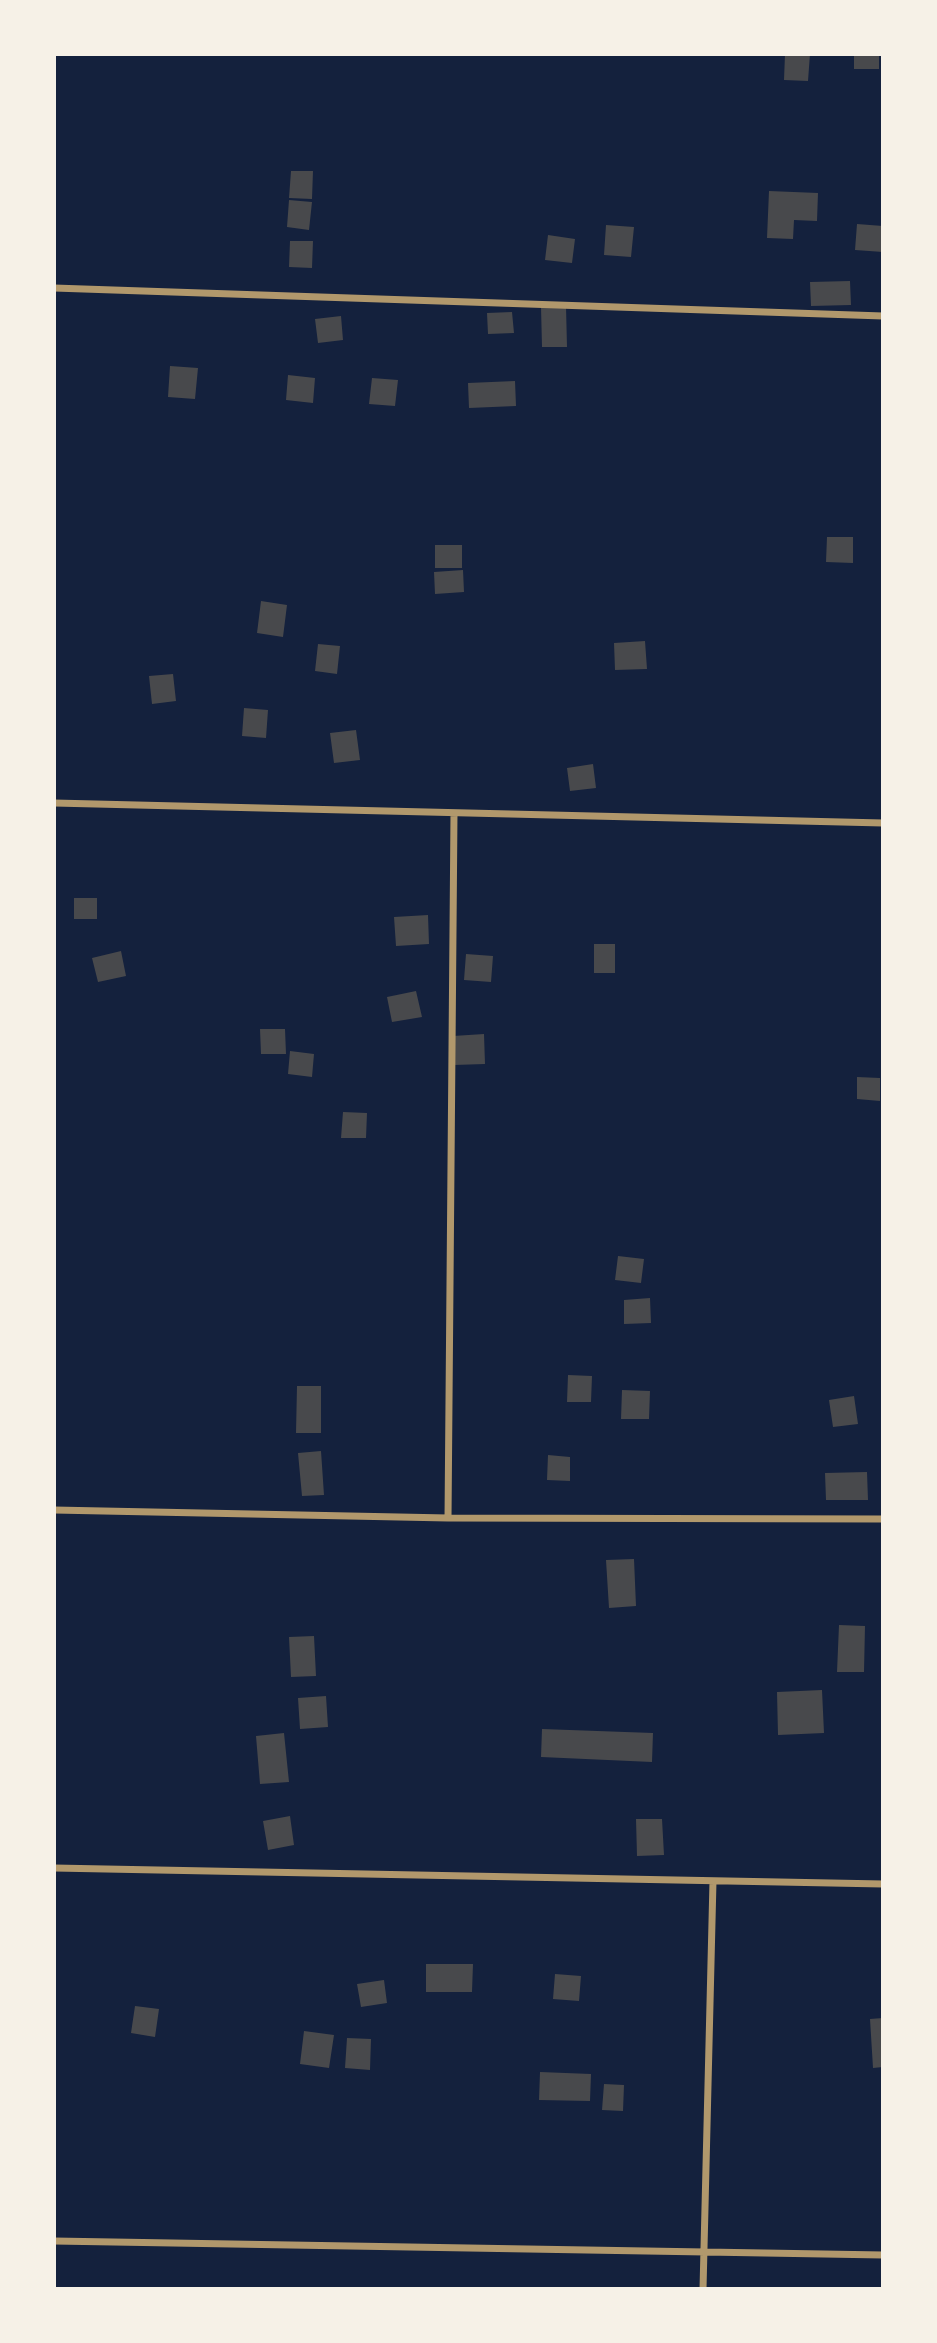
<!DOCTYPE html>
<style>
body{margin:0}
#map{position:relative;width:937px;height:2343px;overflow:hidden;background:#14213d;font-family:Karla,sans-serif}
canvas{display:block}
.frame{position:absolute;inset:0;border:56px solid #f6f1e7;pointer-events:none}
</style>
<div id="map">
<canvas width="937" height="2343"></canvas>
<div class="frame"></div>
</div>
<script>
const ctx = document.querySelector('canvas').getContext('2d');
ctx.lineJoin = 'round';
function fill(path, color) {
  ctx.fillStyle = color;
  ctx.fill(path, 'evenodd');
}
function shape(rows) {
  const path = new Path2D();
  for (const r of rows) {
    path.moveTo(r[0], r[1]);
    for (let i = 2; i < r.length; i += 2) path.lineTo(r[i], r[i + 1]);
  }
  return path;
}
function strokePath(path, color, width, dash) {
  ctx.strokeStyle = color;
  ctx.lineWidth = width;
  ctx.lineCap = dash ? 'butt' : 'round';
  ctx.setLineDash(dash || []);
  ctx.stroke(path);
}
const building = shape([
 [785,54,810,54,808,81,784,80],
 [854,54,879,54,879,69,854,69],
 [291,171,313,171,312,199,289,198],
 [769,191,818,193,817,221,794,220,793,239,767,238],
 [289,200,312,202,309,230,287,227],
 [857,224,883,226,883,252,855,250],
 [606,225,634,227,631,257,604,255],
 [548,235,575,239,572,263,545,260],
 [290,241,313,241,312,268,289,267],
 [850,281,851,305,811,306,810,282],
 [566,306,567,347,542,347,541,307],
 [512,312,514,333,488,334,487,313],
 [341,316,343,340,318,343,315,319],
 [170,366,198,368,195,399,168,397],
 [288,375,315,378,313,403,286,400],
 [372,378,398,380,395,406,369,404],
 [515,381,516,406,469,408,468,383],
 [827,537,853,537,853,563,826,562],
 [435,545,462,545,462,568,435,568],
 [463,570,464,592,435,594,434,572],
 [261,601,287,605,283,637,257,633],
 [645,641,647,669,615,670,614,643],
 [318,644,340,646,337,674,315,671],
 [173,674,176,701,152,704,149,676],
 [244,708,268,710,266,738,242,736],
 [356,730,360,760,334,763,330,733],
 [593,764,596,788,570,791,567,768],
 [74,898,97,898,97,919,74,919],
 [428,915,429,944,396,946,394,917],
 [594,944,615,944,615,973,594,973],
 [121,951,126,976,98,982,92,958],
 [466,954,493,956,491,982,464,980],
 [416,991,422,1017,392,1022,387,997],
 [260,1029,285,1029,286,1054,261,1054],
 [484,1034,485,1064,454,1065,453,1036],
 [290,1051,314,1054,312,1077,288,1074],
 [857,1077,880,1078,880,1101,857,1099],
 [343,1112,367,1113,366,1138,341,1138],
 [618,1256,644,1259,641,1283,615,1280],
 [650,1298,651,1323,624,1324,624,1300],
 [568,1375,592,1376,591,1402,567,1402],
 [297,1386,321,1386,321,1433,296,1433],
 [622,1390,650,1391,649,1419,621,1419],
 [854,1396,858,1424,833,1427,829,1400],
 [321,1451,324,1495,302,1496,298,1453],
 [548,1455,570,1457,570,1481,547,1480],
 [867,1472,868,1500,826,1500,825,1473],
 [634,1559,636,1606,609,1608,606,1560],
 [839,1625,865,1626,864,1672,837,1672],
 [314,1636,316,1676,291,1677,289,1637],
 [822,1690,824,1733,778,1735,777,1692],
 [326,1696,328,1727,300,1729,298,1698],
 [542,1729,653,1733,652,1762,541,1757],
 [284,1733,289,1782,260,1784,256,1736],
 [290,1816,294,1845,268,1850,263,1821],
 [636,1819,662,1819,664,1855,637,1856],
 [426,1964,473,1964,472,1992,426,1992],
 [555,1974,581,1976,579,2001,553,1999],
 [384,1980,387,2003,361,2007,357,1984],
 [135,2006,159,2009,155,2037,131,2033],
 [883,2018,883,2067,873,2068,870,2019],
 [304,2031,334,2035,329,2068,300,2064],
 [347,2038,371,2039,370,2070,345,2068],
 [540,2072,591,2074,590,2101,539,2100],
 [604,2084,624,2085,623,2111,602,2110]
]);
const minor = shape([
 [54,288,883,316],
 [54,803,883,823],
 [54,1510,448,1518,883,1519],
 [448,1518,454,813],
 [54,1868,883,1884],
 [54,2241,883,2255],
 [703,2289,713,1881]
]);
fill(building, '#48494c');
strokePath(minor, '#b1986c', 7);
</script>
